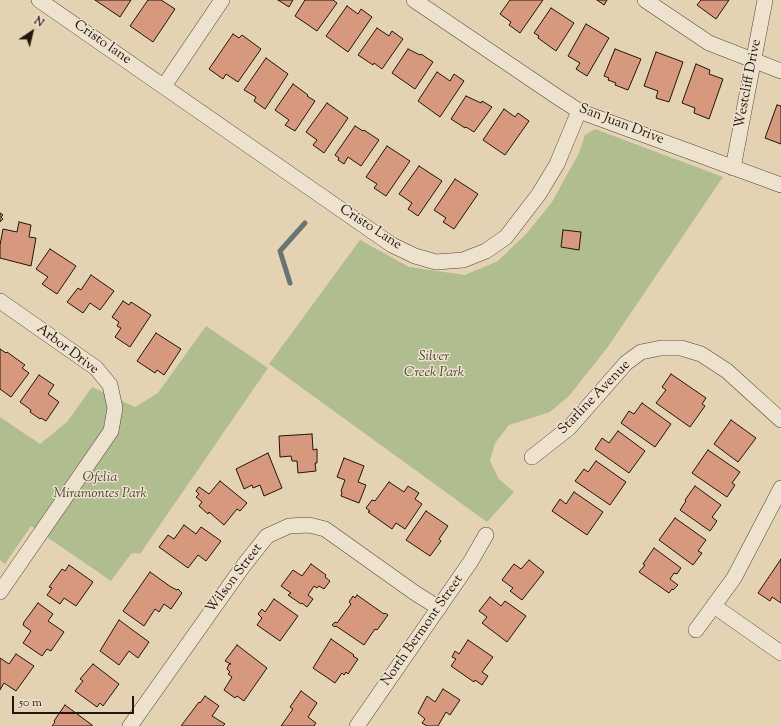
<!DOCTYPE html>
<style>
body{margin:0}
#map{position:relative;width:781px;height:726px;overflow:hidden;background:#e3d3b3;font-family:"Sorts Mill Goudy",serif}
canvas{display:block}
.north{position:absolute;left:12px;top:12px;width:40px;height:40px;-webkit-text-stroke:3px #ede2ce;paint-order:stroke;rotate:35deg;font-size:11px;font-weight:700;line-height:16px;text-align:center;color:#21150c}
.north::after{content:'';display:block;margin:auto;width:14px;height:18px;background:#21150c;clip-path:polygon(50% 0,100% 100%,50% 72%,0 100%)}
.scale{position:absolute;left:12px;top:696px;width:122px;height:18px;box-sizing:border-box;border:2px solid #21150c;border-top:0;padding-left:5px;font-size:12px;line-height:14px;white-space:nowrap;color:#21150c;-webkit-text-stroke:3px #ede2ce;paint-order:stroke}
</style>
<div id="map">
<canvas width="781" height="726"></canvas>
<div class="north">N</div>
<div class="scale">50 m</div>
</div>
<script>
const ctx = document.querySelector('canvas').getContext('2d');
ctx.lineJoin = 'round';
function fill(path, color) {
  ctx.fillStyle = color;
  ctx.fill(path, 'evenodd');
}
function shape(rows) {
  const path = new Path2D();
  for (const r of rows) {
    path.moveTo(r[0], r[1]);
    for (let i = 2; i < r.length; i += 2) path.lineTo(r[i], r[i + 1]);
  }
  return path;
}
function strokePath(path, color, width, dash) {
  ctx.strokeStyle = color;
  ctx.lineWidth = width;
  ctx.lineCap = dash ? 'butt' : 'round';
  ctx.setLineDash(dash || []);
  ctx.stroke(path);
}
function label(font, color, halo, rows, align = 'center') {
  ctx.font = font + ' "Sorts Mill Goudy",serif';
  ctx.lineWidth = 3;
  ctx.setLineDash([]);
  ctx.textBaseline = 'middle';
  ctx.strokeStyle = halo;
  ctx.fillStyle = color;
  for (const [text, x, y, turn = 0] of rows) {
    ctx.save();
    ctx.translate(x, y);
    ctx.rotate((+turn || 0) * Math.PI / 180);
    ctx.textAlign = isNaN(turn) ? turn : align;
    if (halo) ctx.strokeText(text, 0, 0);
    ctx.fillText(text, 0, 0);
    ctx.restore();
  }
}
const green = shape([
 [595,129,723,177,607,348,569,396,550,412,509,425,495,443,490,461,499,479,514,492,487,522,269,364,360,240,409,267,465,275,498,261,527,233,552,202,579,153,585,135],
 [206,326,268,368,140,554,135,553,131,554,111,581,31,526,5,564,0,560,0,417,40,444,67,422,92,387,135,407,158,393]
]);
const stream = shape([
 [290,283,280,251,305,223]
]);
const building = shape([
 [95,0,131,0,120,17,95,0],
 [148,0,161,0,175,9,153,42,130,26,148,0],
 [278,0,293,0,289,7,278,0],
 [305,0,333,0,337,3,317,31,295,16,305,0],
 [510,0,543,0,520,33,509,25,511,22,500,14,510,0],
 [597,0,607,0,604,5,597,0],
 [701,0,729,0,716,19,697,5,701,0],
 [347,6,358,14,361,9,372,17,348,52,326,36,347,6],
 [551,8,574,23,556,51,538,38,539,36,534,33,551,8],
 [586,24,609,38,587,76,576,69,580,63,568,56,586,24],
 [377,28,389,36,392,31,403,39,382,69,374,63,373,65,358,55,377,28],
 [233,34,239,38,242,35,261,49,238,82,226,74,223,79,209,69,233,34],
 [408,49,420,55,421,54,433,62,415,89,392,73,408,49],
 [615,49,641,59,628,90,615,85,616,83,608,80,609,78,604,76,615,49],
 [656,52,683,62,669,102,656,98,658,91,644,86,656,52],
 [266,58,288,74,265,109,254,101,256,97,244,90,266,58],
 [696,64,710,70,709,74,723,79,709,119,694,113,695,108,682,103,696,64],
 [437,72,450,81,454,74,464,81,440,117,418,101,437,72],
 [293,84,308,95,307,96,315,101,295,131,285,125,289,120,275,110,293,84],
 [466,96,481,103,482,101,492,107,474,132,466,127,465,128,451,119,466,96],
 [327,103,348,118,324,153,313,145,317,140,306,132,327,103],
 [777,105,781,106,781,144,765,138,777,105],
 [504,109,515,117,518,113,529,121,505,155,483,140,504,109],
 [355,126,363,131,364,130,379,140,361,166,348,157,344,164,338,160,339,158,335,155,355,126],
 [387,146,410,161,386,196,374,188,377,184,366,177,387,146],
 [419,166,442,181,418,216,408,209,412,203,399,194,419,166],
 [455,179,478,194,454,229,443,222,446,218,434,210,455,179],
 [0,213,3,215,1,217,3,219,0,222,0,213],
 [19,222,31,225,29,237,36,238,31,266,0,258,0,245,3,229,17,232,19,222],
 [563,230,581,232,579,250,561,247,563,230],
 [50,249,76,266,57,294,42,284,48,277,36,269,50,249],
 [91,275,114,291,100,310,90,303,83,313,67,302,78,288,81,290,91,275],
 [123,301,129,305,131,302,151,315,130,347,115,337,121,328,117,326,119,322,112,317,123,301],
 [156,333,181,349,164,375,157,370,155,373,137,361,156,333],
 [0,349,6,353,7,352,25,365,22,368,29,373,11,397,0,389,0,349],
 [671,374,706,398,702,404,705,406,690,427,656,403,666,390,662,387,671,374],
 [39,375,54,385,48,394,59,402,46,421,41,418,40,419,30,412,31,410,20,402,39,375],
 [642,403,671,424,655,447,621,423,629,411,634,414,642,403],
 [731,420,756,438,738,462,714,444,731,420],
 [618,431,645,451,629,473,595,449,602,438,609,443,618,431],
 [312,434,313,450,317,449,317,463,315,463,316,471,298,473,297,461,292,461,291,456,280,457,279,436,312,434],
 [708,450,740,472,732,483,735,485,727,497,692,473,708,450],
 [268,453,282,488,264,496,260,485,253,488,252,485,244,489,236,469,268,453],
 [344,458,364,466,358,482,366,485,359,503,341,496,342,492,341,491,345,480,337,477,344,458],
 [596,461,626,482,610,505,575,481,584,469,588,472,596,461],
 [220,481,247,503,240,511,237,509,224,525,209,512,208,514,199,506,202,502,196,497,199,494,196,491,199,487,209,494,220,481],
 [389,482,404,492,408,486,419,493,415,499,422,504,405,529,396,523,392,529,368,512,370,511,366,508,372,500,375,501,389,482],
 [695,486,721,505,712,517,717,521,710,531,680,510,686,501,685,500,695,486],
 [574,492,603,512,587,535,552,511,560,499,566,504,574,492],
 [426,511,448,526,439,539,441,541,430,556,406,540,426,511],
 [675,518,706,540,698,551,702,553,693,565,659,540,675,518],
 [184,525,196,534,201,527,221,541,206,561,198,555,188,568,159,547,168,535,174,539,184,525],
 [654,548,681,568,677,574,674,573,670,579,678,585,673,590,672,589,669,593,639,572,645,565,643,564,654,548],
 [781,559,781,603,772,597,770,601,758,593,781,559],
 [529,560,544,572,522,600,510,591,513,588,502,580,514,564,521,569,529,560],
 [311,564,326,575,325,577,330,581,324,589,319,586,317,588,314,586,308,595,313,599,307,607,302,603,301,604,288,595,291,593,281,586,293,570,302,576,311,564],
 [69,565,93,582,76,606,64,598,60,604,47,595,52,588,49,587,62,569,65,571,69,565],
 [150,572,171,587,177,590,178,589,182,593,171,609,164,604,159,612,155,609,144,626,123,611,150,572],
 [357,595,384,614,385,613,388,615,377,630,375,629,364,645,336,626,335,627,332,625,335,622,337,623,351,604,349,602,353,596,355,598,357,595],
 [490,597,501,606,505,601,526,616,507,642,482,623,487,617,479,611,490,597],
 [274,599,298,616,280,641,257,625,262,618,258,614,262,609,265,612,274,599],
 [38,603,53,614,48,621,64,632,51,651,47,649,42,656,23,643,31,631,23,625,24,622,38,603],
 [119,620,149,642,138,658,129,651,119,665,100,651,119,620],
 [331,639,354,655,353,656,358,659,348,674,346,672,344,675,342,673,335,683,313,668,331,639],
 [468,640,493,657,482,672,488,676,482,685,475,680,474,682,451,666,456,659,452,657,455,651,459,654,468,640],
 [237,645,267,668,244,701,237,696,235,698,224,690,232,677,228,674,230,672,227,669,229,664,231,664,225,661,237,645],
 [16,654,34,666,16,691,4,683,0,690,0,658,9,664,16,654],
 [93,664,119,684,103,706,100,703,97,707,75,691,83,681,80,679,93,664],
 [443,689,460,700,450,715,446,712,438,726,427,726,422,723,425,719,418,713,427,696,435,702,443,689],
 [301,691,317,703,308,717,316,723,314,726,281,726,293,709,290,707,301,691],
 [205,696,219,706,212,716,225,724,223,726,181,726,199,702,200,703,205,696],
 [65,705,92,725,92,726,52,726,55,722,54,721,65,705]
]);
const minor = shape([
 [39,0,392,245,415,256,436,262,463,260,486,251,506,237,539,194,557,164,579,111],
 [414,0,556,96,579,111,781,185],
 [645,0,709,43,781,71],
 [164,86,222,0],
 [733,168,765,0],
 [0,301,96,368,110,385,115,408,111,431,0,592],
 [532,457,569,428,626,363,641,352,661,348,681,348,701,354,727,371,781,420],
 [714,606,781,653],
 [696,630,734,578,781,488],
 [130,726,244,565,267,536,289,526,309,525,325,529,415,593,439,608],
 [357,726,471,561,486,535]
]);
const streetNames = [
 ["Cristo lane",102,43,35],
 ["Westcliff Drive",749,84,-79],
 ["San Juan Drive",621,125,21],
 ["Cristo Lane",370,228,33],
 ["Arbor Drive",67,350,37],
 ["Starline Avenue",595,398,-46],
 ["Wilson Street",235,579,-53],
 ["North Bermont Street",423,631,-55]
];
const parkNames = [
 ["Silver",434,358],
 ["Creek Park",434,374],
 ["Ofelia",100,479],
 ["Miramontes Park",100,495]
];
fill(green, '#b0bd8f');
strokePath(stream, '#697573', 5);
fill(building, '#d6997d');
strokePath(building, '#21150c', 1);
strokePath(minor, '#524436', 16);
strokePath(minor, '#ede2ce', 15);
label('14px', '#21150c', '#ede2ce', streetNames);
label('italic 14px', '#4c4733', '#ede2ce', parkNames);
</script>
